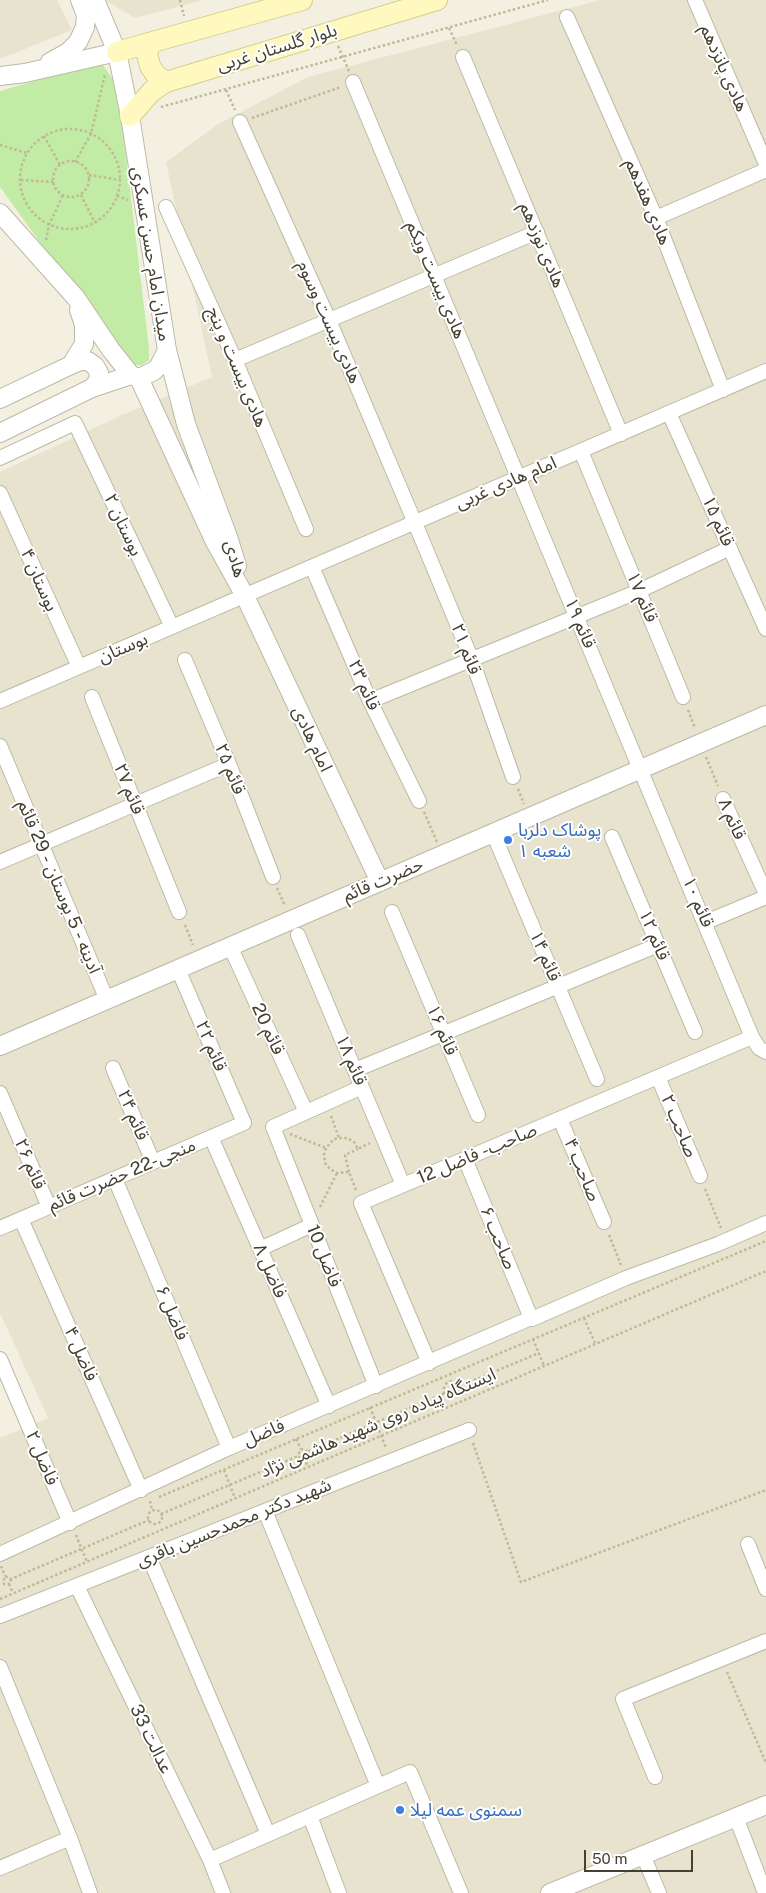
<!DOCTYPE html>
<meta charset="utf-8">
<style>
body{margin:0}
#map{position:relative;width:766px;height:1893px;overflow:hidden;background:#f3f0e2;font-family:"Public Sans",sans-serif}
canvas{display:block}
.scale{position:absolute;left:584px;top:1850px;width:109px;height:22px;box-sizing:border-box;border:2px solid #444032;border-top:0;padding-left:6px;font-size:15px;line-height:18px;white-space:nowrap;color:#444032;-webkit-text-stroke:4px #fff;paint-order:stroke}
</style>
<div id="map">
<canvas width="766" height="1893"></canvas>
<div class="scale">50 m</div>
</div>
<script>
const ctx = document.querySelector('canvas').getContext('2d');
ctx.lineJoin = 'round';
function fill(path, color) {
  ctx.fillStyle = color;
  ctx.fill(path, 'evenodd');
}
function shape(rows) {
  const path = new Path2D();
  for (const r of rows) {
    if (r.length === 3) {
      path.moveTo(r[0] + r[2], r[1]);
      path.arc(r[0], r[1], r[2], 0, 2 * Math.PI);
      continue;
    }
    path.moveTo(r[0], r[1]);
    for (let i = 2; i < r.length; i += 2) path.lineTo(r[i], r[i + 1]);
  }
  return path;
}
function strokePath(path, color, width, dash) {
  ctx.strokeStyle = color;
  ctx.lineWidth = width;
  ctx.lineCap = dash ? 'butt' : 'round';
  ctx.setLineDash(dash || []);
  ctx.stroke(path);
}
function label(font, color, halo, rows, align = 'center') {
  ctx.font = font + ' "Public Sans","Noto Sans Arabic",sans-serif';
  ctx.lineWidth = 4;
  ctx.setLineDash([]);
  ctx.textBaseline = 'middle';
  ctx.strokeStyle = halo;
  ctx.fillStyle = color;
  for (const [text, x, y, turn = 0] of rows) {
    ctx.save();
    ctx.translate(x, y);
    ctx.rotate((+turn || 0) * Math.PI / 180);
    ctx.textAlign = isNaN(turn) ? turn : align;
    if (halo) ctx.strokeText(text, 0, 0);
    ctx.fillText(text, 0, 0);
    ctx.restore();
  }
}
const residential = shape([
 [0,0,57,0,72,30,0,59],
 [105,0,203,0,135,18],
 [600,0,766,0,766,1893,0,1893,0,1438,48,1418,0,1313,0,472,122,415,212,377,166,162,220,123,308,77]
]);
const green = shape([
 [101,62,116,84,120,106,149,348,149,360,142,365,135,365,78,295,0,187,0,91]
]);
const path = shape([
 [180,0,184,16],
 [449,28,457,45],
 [338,46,349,71],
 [226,90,235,110],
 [161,107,548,0],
 [252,118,341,87],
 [70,179,50],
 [44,136,60,165],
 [0,145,27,153],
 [71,179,18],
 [75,162,91,134,105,74],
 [89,175,120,180],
 [21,180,54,182],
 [81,195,95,223],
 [117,196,128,200],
 [46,240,49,225,63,195],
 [688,710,695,728],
 [706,757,718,786],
 [518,789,524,804],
 [424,812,437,842],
 [277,888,285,906],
 [185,925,193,945],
 [331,1116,339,1138],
 [290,1134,326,1148],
 [349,1172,345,1155,358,1149],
 [705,1189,721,1228],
 [356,1190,349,1172,337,1173,330,1169,325,1163,324,1155,326,1148,334,1139,339,1138,347,1138,354,1142,358,1149,370,1143],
 [320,1207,337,1173],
 [609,1235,621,1265],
 [584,1318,595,1343],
 [533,1339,544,1366],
 [452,1389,8],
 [460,1386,539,1353],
 [370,1407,386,1448],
 [296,1439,301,1449],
 [473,1443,521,1582,766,1490],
 [307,1452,305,1450,301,1449,298,1455,300,1458,304,1458,307,1455,307,1452,445,1393],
 [304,1458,308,1467],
 [224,1470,235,1498],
 [159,1497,766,1241],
 [150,1501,152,1511],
 [155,1517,7],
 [161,1514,298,1456],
 [76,1535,87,1562],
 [1,1566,5,1576],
 [11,1579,10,1584,4,1584,3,1582,5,1576,11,1579,149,1520],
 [9,1584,13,1593],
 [0,1599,766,1271],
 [727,1672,766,1763]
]);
const minor = shape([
 [695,0,766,164],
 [567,17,656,218,723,390],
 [463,57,621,434],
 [353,82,752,1037,759,1048,766,1052],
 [240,122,329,320,415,523,472,660,513,777],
 [166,207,235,360,306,529],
 [656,218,766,170],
 [235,360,537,232],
 [669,413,766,629],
 [581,451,683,697],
 [0,458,75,423,172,627],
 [0,493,79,667],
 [312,567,370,701,419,801],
 [185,660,229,764,273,877],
 [92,697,179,912],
 [0,701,766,371],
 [370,701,639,591,730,548],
 [0,746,107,1000],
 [723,799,766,894],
 [493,833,597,1079],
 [612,837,695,1032],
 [0,862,229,764],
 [392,912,478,1115],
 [706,922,766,897],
 [298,935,403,1185],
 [230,946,306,1112],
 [113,1068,153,1162],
 [355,1070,658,945],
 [658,1077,700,1176],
 [362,1087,273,1127,376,1386],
 [0,1093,49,1207],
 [560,1119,604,1222],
 [211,1137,329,1406],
 [465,1159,531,1318],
 [115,1179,229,1448],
 [21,1219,141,1490],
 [0,1228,244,1123,178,969],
 [260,1249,312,1225],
 [0,1359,70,1523],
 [429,1363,361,1203,752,1037],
 [265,1511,378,1786],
 [748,1544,766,1589],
 [0,1554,229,1448,531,1318,532,1319,626,1278,718,1244,766,1223],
 [149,1557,268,1834],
 [77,1586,210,1860,223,1893],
 [0,1616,469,1430],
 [0,1667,70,1838,90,1893],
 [655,1777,623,1699,766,1641],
 [310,1816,339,1893],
 [736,1817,765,1893],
 [643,1855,659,1893],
 [210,1860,410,1772,461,1893],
 [0,1868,70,1838]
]);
const tertiary = shape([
 [95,0,117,52],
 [50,62,68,52,78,42,85,27,86,15,80,0],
 [0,76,25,73,117,52,130,116,167,350,159,366,154,371,139,378,131,375,111,350,76,298,0,213],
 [167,350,186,424,228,537,237,566],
 [71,365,80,361,88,361,95,366,99,373,98,381,92,388],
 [139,378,215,542,245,596,380,882],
 [0,399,71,365,84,344,84,325,79,310],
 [0,433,92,388,131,375],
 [0,1046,766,715],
 [550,1893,766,1805]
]);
const secondary = shape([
 [150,43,147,54,150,66,156,75,166,82],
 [117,52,302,0],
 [130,116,152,91,166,82,437,0]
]);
const markers = [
 [508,840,5,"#3f7fe0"],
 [400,1810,5,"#3f7fe0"]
];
const streetNames = [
 ["بلوار گلستان غربی",277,48,-17],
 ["هادی پانزدهم",724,68,66],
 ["هادی هفدهم",648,202,67],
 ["هادی نوزدهم",542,245,67],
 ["میدان امام حسن عسکری",151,254,81],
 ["هادی بیست ویکم",436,280,67],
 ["هادی بیست وسوم",329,322,66],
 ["هادی بیست و پنج",237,367,67],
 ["امام هادی غربی",506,483,-23],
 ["قائم ۱۵",718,521,66],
 ["بوستان ۲",123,525,65],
 ["هادی",235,559,74],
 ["بوستان ۴",39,580,66],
 ["قائم ۱۷",642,597,67],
 ["قائم ۱۹",580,623,67],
 ["بوستان",123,648,-23],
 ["قائم ۲۱",466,649,69],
 ["قائم ۲۳",364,685,66],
 ["امام هادی",312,739,65],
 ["قائم ۲۵",230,769,68],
 ["قائم ۲۷",129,789,68],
 ["قائم ۸",732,819,66],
 ["حضرت قائم",383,880,-23],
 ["آدینه - 5 بوستان - 29 قائم",59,887,67],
 ["قائم ۱۰",698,902,67],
 ["قائم ۱۲",654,935,67],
 ["قائم ۱۴",545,956,67],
 ["قائم 20",268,1029,65],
 ["قائم ۱۶",442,1030,67],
 ["قائم ۲۲",211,1046,67],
 ["قائم ۱۸",351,1060,67],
 ["قائم ۲۴",133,1115,67],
 ["صاحب ۲",679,1126,67],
 ["صاحب- فاضل 12",477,1154,-23],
 ["قائم ۲۶",30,1164,67],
 ["صاحب ۴",582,1170,67],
 ["منجی-22 حضرت قائم",122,1175,-23],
 ["صاحب ۶",498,1238,67],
 ["فاضل 10",324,1256,68],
 ["فاضل ۸",270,1271,66],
 ["فاضل ۶",172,1313,67],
 ["فاضل ۴",81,1354,66],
 ["ایستگاه پیاده روی شهید هاشمی نژاد",378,1423,-23],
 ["فاضل",264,1433,-23],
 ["فاضل ۲",42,1458,67],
 ["شهید دکتر محمدحسین باقری",234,1523,-22],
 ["عدالت 33",151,1739,64]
];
const shopNames = [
 ["پوشاک دلربا",518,830],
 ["شعبه ۱",518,851],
 ["سمنوی عمه لیلا",410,1810]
];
fill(residential, '#e7e3cf');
fill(green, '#c2eba6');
strokePath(minor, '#beb9a4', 16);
strokePath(tertiary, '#beb9a4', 20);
strokePath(secondary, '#d6cf8d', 22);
strokePath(path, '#c1b894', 2.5, [2.5, 2.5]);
strokePath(minor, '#fff', 14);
strokePath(tertiary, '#fff', 18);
strokePath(secondary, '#fff9bf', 20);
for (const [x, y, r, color] of markers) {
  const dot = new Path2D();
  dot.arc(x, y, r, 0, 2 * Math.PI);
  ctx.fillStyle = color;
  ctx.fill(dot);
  strokePath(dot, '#fff', 2);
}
label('18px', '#444032', '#fff', streetNames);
label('18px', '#366cbe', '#fff', shopNames, 'left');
</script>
